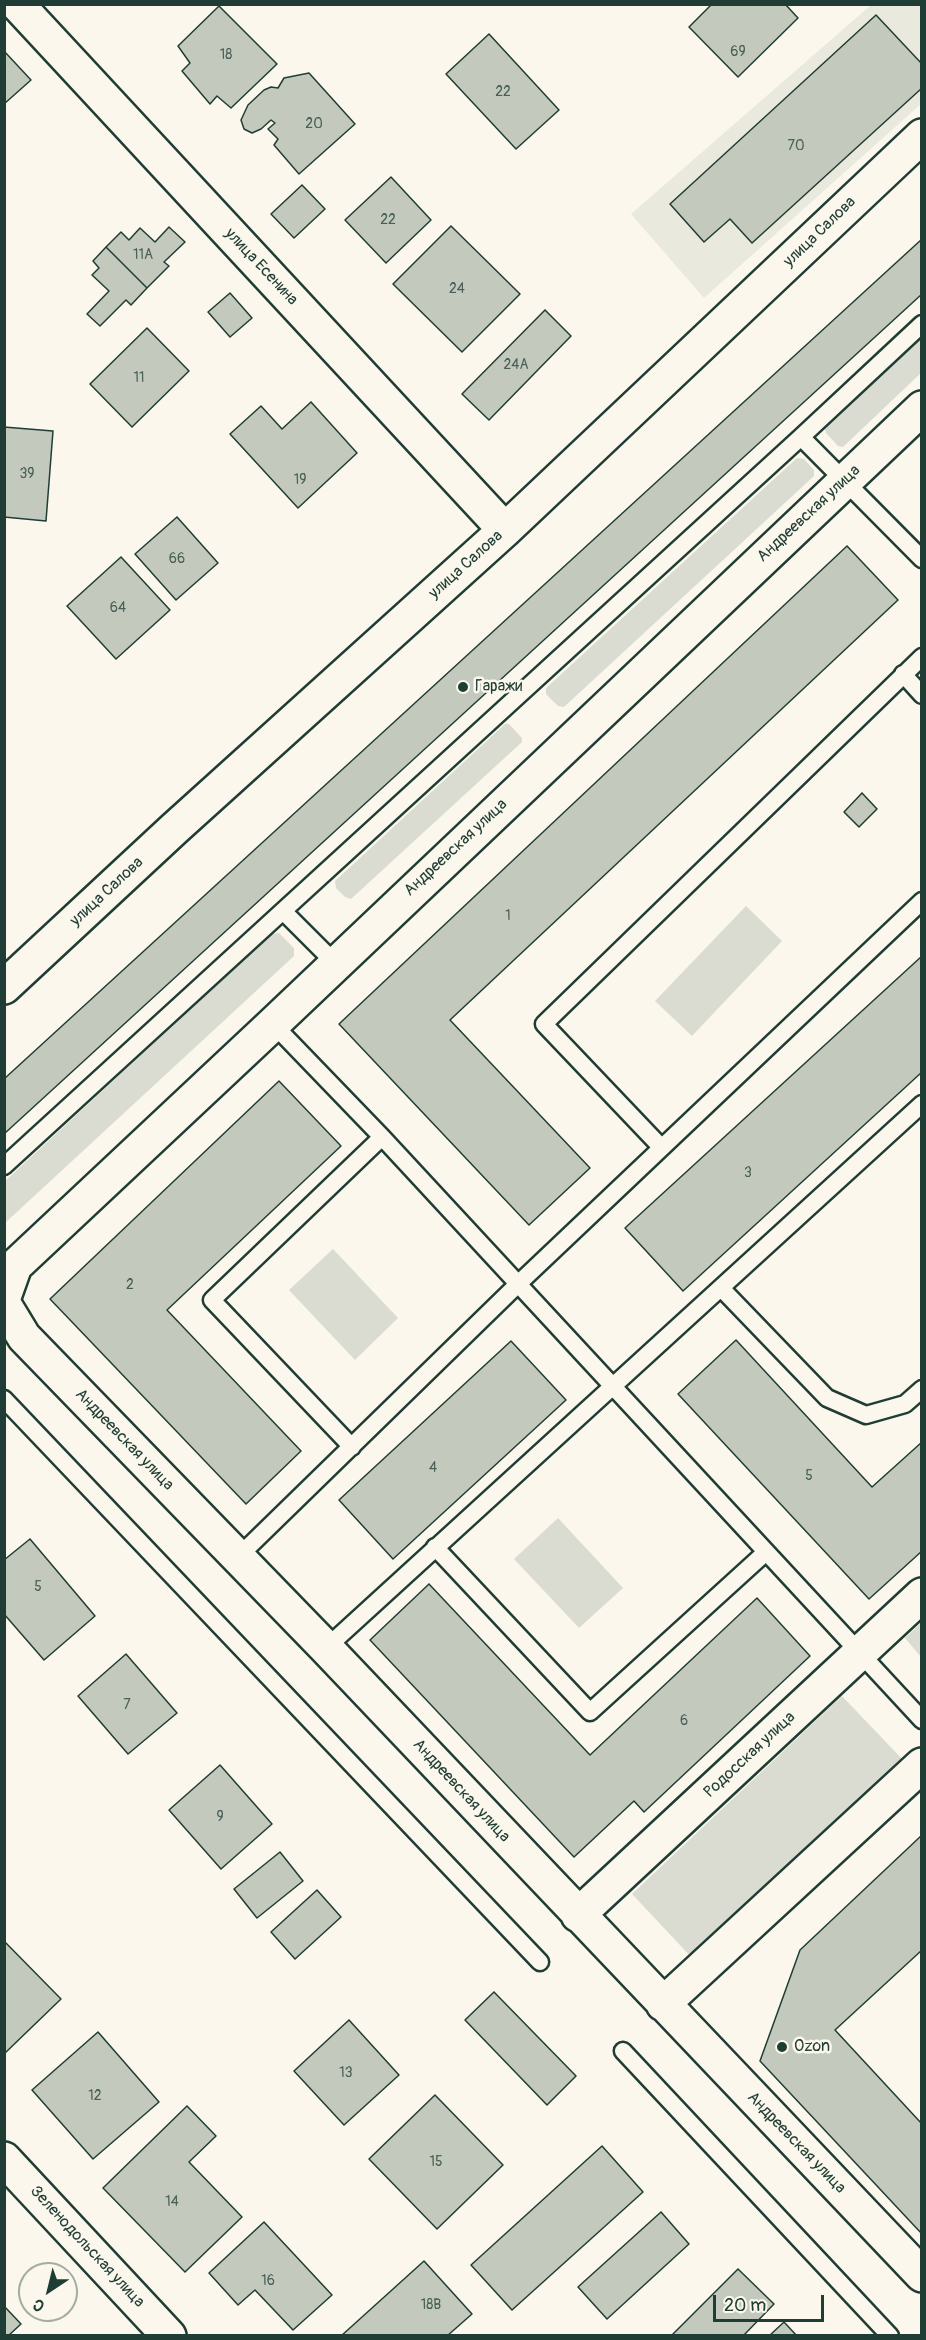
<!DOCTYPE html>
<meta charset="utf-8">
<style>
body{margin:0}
#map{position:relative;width:926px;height:2340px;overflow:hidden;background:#fbf7ec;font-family:Pangolin,sans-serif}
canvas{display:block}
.frame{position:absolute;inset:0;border:6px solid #1f3d34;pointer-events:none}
.north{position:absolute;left:18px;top:2262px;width:60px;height:60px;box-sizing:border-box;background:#fbf7ec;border:2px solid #a3ada2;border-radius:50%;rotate:215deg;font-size:16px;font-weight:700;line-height:24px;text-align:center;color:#1f3d34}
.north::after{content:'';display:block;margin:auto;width:21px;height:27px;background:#1f3d34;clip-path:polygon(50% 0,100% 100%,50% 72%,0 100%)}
.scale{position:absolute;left:713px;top:2295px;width:111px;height:27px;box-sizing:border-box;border:3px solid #1f3d34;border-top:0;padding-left:8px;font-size:18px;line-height:21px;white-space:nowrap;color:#1f3d34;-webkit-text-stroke:4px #fbf7ec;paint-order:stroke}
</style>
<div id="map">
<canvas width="926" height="2340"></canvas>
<div class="frame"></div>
<div class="north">С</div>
<div class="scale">20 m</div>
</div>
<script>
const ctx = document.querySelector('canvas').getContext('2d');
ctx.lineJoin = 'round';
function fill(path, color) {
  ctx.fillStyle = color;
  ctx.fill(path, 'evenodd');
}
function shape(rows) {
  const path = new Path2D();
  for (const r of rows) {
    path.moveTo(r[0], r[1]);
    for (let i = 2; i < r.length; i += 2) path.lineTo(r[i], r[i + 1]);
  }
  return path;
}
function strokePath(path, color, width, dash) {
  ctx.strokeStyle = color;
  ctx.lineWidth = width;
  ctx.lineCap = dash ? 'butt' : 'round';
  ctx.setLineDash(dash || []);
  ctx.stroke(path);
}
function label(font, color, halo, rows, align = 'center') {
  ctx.font = font + ' Pangolin,sans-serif';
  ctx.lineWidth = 5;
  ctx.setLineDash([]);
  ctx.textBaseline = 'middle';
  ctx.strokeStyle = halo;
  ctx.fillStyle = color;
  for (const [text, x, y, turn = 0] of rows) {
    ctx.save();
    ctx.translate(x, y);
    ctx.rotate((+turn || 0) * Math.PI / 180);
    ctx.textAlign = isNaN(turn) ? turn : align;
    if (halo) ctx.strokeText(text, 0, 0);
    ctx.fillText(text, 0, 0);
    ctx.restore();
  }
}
const built = shape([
 [871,5,921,5,921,104,704,298,631,214]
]);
const green = shape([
 [921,339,921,373,843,447,838,446,826,433,825,429],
 [797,458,804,459,814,470,814,476,564,707,558,706,546,694,546,688],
 [505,724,509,724,522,738,522,742,351,899,345,897,336,888,335,881],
 [746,906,782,941,692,1036,655,1001],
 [279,933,294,948,294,956,5,1223,5,1181,272,934],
 [333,1249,398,1318,355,1360,289,1290],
 [558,1518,623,1588,579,1628,514,1559],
 [921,1623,921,1657,905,1638],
 [842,1696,905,1762,694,1960,632,1894]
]);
const building = shape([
 [712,4,785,4,798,18,738,77,689,27,712,4],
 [219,6,277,64,231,108,217,96,210,104,182,71,190,63,178,46,219,6],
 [876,15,922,64,922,88,752,243,730,219,704,242,670,204,876,15],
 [489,34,559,110,516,149,446,74,489,34],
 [4,51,31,80,4,104,4,51],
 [309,73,355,124,299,174,274,145,278,139,268,129,275,123,271,120,261,129,252,133,244,129,241,120,248,105,264,90,271,87,278,88,284,78,309,73],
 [391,177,431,220,386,263,345,220,391,177],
 [302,185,325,209,294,238,271,214,302,185],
 [451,226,520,294,462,352,393,284,451,226],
 [169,227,185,242,164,262,169,266,147,288,106,247,121,232,129,240,140,228,155,242,169,227],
 [922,239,922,294,4,1134,4,1079,922,239],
 [106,247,147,288,131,305,126,300,100,326,87,314,109,291,92,275,99,268,93,261,106,247],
 [230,293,252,318,230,337,208,312,230,293],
 [545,310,571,336,489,420,462,394,545,310],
 [147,328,189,371,132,427,90,384,147,328],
 [311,402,357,453,298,508,230,434,261,406,282,429,311,402],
 [4,427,53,431,46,521,4,517,4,427],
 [177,517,218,563,176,600,135,554,177,517],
 [847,546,898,600,450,1020,590,1168,529,1225,339,1024,847,546],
 [121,557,170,610,116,659,67,606,121,557],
 [862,793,877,809,859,827,844,812,862,793],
 [922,956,922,1072,683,1291,625,1228,922,956],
 [279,1081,341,1146,167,1310,301,1451,246,1504,50,1299,279,1081],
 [736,1340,872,1487,922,1442,922,1551,869,1599,678,1394,736,1340],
 [511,1341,566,1400,393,1559,339,1500,511,1341],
 [30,1539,95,1616,44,1660,4,1614,4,1560,30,1539],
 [429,1584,590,1755,757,1598,810,1656,644,1812,634,1801,574,1857,370,1640,429,1584],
 [126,1654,177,1713,128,1754,78,1696,126,1654],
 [220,1765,272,1824,221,1869,169,1810,220,1765],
 [922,1835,922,1950,835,2030,922,2124,922,2234,760,2061,800,1950,922,1835],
 [280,1852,303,1881,257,1918,234,1889,280,1852],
 [317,1890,341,1917,295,1959,271,1932,317,1890],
 [4,1941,61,1999,4,2054,4,1941],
 [494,1992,576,2076,547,2105,465,2020,494,1992],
 [349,2020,399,2075,344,2125,294,2071,349,2020],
 [98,2032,159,2102,93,2159,32,2090,98,2032],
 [435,2095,503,2165,437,2229,369,2159,435,2095],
 [187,2106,216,2136,189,2162,242,2217,185,2272,103,2188,187,2106],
 [602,2146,643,2192,512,2310,471,2265,602,2146],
 [661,2212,689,2244,607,2319,578,2287,661,2212],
 [264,2222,332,2295,293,2330,255,2290,238,2305,209,2273,264,2222],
 [424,2261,472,2314,447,2336,341,2336,424,2261],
 [738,2269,774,2304,743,2336,671,2336,738,2269],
 [4,2306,21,2324,8,2336,4,2336,4,2306],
 [784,2322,797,2336,769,2336,784,2322]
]);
const lane = shape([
 [801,437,922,559],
 [903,674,922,695],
 [283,911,335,963],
 [273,1024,382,1137,922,1720],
 [661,1147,544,1024,922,657],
 [4,1166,801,437,922,324],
 [721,1288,827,1398,866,1415,905,1404,922,1389],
 [4,1399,540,1962],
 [352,1447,212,1300,382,1137],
 [435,1547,590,1712,766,1552],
 [238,1557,518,1284,922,901],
 [326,1648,922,1104],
 [623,2051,890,2336]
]);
const street = shape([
 [17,4,505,530],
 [4,987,174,829,505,530,922,136],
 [4,1297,15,1266,273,1024,922,408],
 [4,1304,24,1337,326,1648,922,2275],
 [578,1915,922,1595],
 [663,2004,922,1765],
 [4,2159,169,2336]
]);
const markers = [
 [463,687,6,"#1f3d34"],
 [782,2047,6,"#1f3d34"]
];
const numberNames = [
 ["69",738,52],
 ["18",226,55],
 ["22",503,92],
 ["20",314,124],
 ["70",796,146],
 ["22",388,220],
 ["11А",143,255],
 ["24",457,289],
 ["24А",516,365],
 ["11",139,378],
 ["39",27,474],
 ["19",300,480],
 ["66",177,559],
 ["64",118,608],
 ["1",508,916],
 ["3",748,1173],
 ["2",130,1285],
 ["4",433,1468],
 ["5",809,1476],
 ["5",38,1587],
 ["7",127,1705],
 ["6",684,1721],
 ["9",220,1817],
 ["13",346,2073],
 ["12",95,2096],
 ["15",436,2162],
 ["14",172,2202],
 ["16",268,2281],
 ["18В",431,2305]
];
const streetNames = [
 ["улица Салова",820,232,-44],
 ["улица Есенина",261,267,47],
 ["Андреевская улица",809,514,-43],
 ["улица Салова",466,565,-42],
 ["Андреевская улица",456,848,-43],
 ["улица Салова",107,892,-43],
 ["Андреевская улица",124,1440,46],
 ["Родосская улица",750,1755,-43],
 ["Андреевская улица",461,1791,47],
 ["Андреевская улица",796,2143,46],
 ["Зеленодольская улица",87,2247,47]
];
const poiNames = [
 ["Гаражи",475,687],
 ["Ozon",794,2047]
];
fill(built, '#eae9de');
fill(green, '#dbdcd1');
fill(building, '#c4c9be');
strokePath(building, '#1f3d34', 1.5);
strokePath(lane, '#1f3d34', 21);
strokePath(street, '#1f3d34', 38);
strokePath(lane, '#fbf7ec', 16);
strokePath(street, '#fbf7ec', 33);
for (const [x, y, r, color] of markers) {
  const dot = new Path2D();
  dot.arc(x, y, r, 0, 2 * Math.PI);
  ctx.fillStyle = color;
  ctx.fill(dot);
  strokePath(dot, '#fbf7ec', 2);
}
label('14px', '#486056', null, numberNames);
label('16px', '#1f3d34', '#fbf7ec', streetNames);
label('16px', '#1f3d34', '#fbf7ec', poiNames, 'left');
</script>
